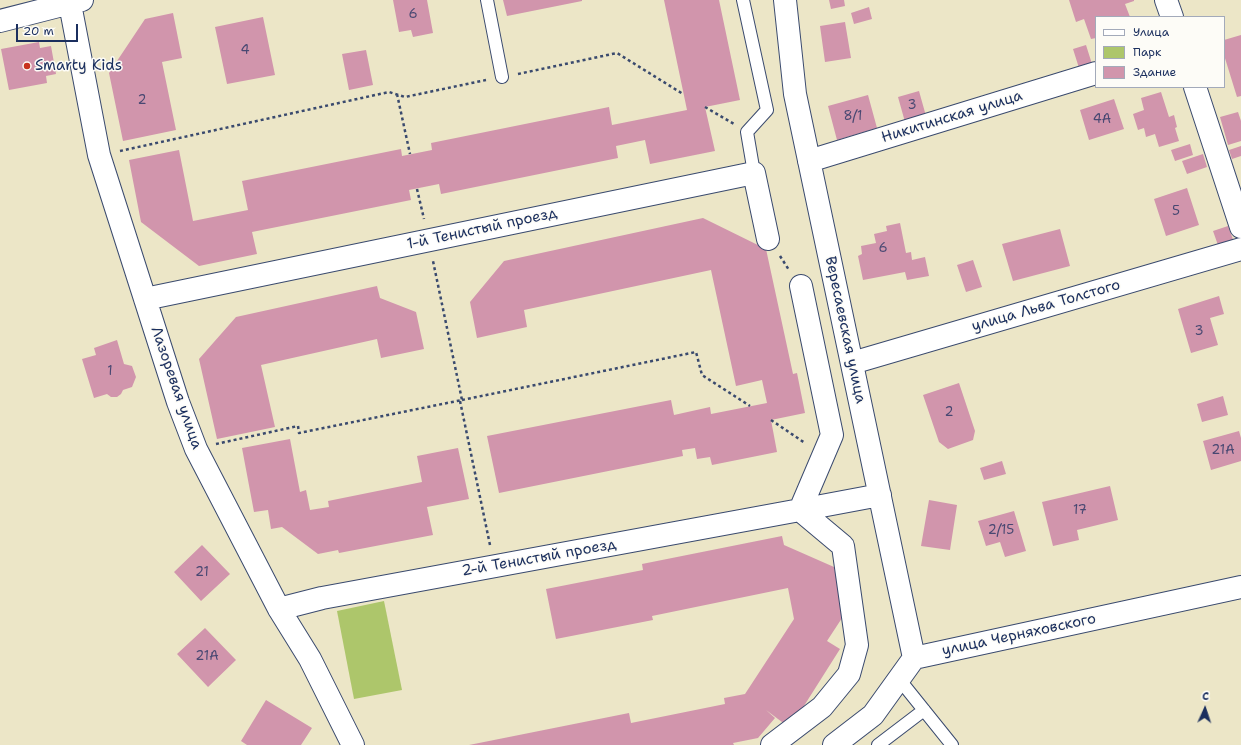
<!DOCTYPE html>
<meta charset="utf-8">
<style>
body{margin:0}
#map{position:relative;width:1241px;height:745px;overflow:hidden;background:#ece6c7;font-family:"Shantell Sans",sans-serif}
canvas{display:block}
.legend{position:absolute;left:1095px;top:16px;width:130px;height:72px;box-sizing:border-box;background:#fdfcf7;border:1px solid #a3aaba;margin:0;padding:5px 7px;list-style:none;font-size:12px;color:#1b2f5e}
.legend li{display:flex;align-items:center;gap:8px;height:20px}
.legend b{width:20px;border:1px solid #a3aaba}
.north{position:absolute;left:1185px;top:689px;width:40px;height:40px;-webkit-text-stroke:3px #fdfcf7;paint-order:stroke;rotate:3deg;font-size:11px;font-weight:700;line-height:16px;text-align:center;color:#1b2f5e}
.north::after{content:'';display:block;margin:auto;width:14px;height:18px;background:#1b2f5e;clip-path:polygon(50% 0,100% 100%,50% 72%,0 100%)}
.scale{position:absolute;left:16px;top:24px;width:62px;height:18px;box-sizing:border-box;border:2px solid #1b2f5e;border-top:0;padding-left:5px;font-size:12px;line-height:14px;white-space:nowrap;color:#1b2f5e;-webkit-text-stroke:3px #fdfcf7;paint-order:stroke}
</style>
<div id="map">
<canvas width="1241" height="745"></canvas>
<ul class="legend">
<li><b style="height:5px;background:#fff"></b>Улица</li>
<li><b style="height:11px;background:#adc66b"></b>Парк</li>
<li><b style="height:11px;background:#d195ac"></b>Здание</li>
</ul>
<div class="north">С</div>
<div class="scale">20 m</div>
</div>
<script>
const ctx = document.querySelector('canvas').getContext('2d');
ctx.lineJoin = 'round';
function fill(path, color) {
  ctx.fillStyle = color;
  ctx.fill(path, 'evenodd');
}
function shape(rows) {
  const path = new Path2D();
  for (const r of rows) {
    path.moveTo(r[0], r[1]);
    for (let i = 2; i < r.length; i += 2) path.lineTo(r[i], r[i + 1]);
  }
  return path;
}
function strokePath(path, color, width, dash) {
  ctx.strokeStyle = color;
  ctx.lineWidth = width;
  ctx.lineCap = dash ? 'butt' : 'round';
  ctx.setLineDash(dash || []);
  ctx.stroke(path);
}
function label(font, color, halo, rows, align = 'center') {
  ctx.font = font + ' "Shantell Sans",sans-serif';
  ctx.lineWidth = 3;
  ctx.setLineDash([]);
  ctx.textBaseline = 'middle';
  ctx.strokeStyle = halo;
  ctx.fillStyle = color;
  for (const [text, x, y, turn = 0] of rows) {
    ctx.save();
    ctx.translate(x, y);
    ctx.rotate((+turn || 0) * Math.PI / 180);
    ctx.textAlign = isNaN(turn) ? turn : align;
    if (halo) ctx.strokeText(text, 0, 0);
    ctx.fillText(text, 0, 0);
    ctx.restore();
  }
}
const green = shape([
 [384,601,402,690,354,699,337,611]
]);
const building = shape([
 [393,0,427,0,433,33,413,37,411,30,399,32],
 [503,0,582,0,582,1,507,16],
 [664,0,719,0,740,100,705,107,715,151,650,164,645,140,616,146,618,158,441,194,439,184,409,190,411,200,252,232,257,254,199,266,141,222,129,160,179,150,193,221,248,210,242,181,401,149,402,156,432,150,431,143,609,107,612,125,687,110],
 [829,0,844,0,845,6,831,9],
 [1069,0,1134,0,1134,1,1125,4,1130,17,1096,17,1096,38,1091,39,1084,19,1076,22],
 [869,7,872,19,854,24,851,13],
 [173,13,182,58,162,62,176,130,123,141,109,73,145,19],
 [263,17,275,75,227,84,215,27],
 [845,22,851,58,825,62,820,26],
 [1241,35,1241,96,1237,97,1224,55,1224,40],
 [39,42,40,48,51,46,56,74,46,76,47,83,9,90,1,49],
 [1086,45,1092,64,1079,68,1073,49],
 [366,50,373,85,349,90,342,54],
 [919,91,926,116,905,122,898,97],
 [1161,92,1169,117,1174,115,1177,127,1175,128,1179,141,1159,147,1155,134,1146,137,1144,128,1138,130,1133,114,1144,110,1141,98],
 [868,95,877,128,837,140,828,106],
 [1114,99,1124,129,1089,140,1080,110],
 [1238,112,1241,121,1241,141,1228,145,1220,117],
 [1190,144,1193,155,1175,161,1171,150],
 [1241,146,1241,156,1232,159,1229,150],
 [1203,154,1207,167,1187,174,1182,161],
 [1187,188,1199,225,1166,236,1154,199],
 [703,218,766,249,793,374,797,373,805,413,771,420,777,452,712,465,710,457,697,459,695,448,682,450,683,456,499,493,487,436,671,400,674,415,710,407,711,414,767,403,762,380,736,386,711,270,524,310,527,327,477,338,470,302,504,261],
 [900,223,906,253,911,252,912,260,925,257,929,276,907,280,905,272,863,280,858,256,862,254,861,246,876,243,874,234,887,231,886,226],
 [1228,226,1234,242,1219,248,1213,231],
 [1060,229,1070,266,1013,281,1002,244],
 [973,260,982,287,966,292,957,265],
 [377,286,380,298,416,312,424,349,381,358,377,339,261,365,275,427,217,439,199,359,236,317],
 [1219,296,1224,314,1210,318,1218,345,1191,353,1178,309],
 [117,340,124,364,132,366,136,377,132,387,123,390,121,394,117,397,111,397,107,394,94,398,82,359,96,355,94,348],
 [959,383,975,431,973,440,948,449,939,442,923,395],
 [1223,396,1228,415,1202,422,1197,404],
 [1239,431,1241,438,1241,461,1211,470,1203,441],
 [290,439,300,492,306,490,310,510,329,507,328,501,422,482,417,456,458,448,469,499,427,507,433,535,339,553,338,550,318,554,282,527,271,529,268,510,254,512,242,448],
 [1002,461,1006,474,984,480,980,468],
 [1110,486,1118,520,1077,530,1079,540,1053,546,1042,502],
 [929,500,957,505,950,550,921,546],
 [1014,511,1026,551,1005,557,1000,542,986,546,978,521],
 [782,536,784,545,834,567,844,615,827,641,840,649,790,728,766,710,775,718,758,738,733,743,734,745,469,745,629,713,631,723,725,704,724,698,745,694,794,619,788,588,652,616,653,620,556,639,546,589,643,570,642,564],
 [202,545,230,574,201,601,174,572],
 [205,628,236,660,208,687,177,654],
 [266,700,312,728,301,745,247,745,241,741]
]);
const path = shape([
 [518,74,617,53,683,94],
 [397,94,410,154],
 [705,107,734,124],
 [120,151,389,92,405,97,486,80],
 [417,189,424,219],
 [780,256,789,270],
 [462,400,696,352,702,375,750,406],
 [460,401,490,545],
 [771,420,805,443],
 [216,444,298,426,299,433,462,400,433,261]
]);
const lane = shape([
 [487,0,502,77],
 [743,0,767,110,747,132,754,173],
 [899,679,952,745],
 [878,745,924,710]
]);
const street = shape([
 [785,0,795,94,914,658],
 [1166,0,1172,17],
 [70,4,99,155,178,402,196,449,279,609,310,659,353,745],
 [0,21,82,0],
 [1195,87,1241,227],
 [809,161,1096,73],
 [145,299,754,173,768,239],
 [852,363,1241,249],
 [800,510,832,435,801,286],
 [800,510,880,495],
 [279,609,322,598,800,510,843,546,857,645,849,674,822,707,772,745],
 [834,745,873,715,914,658,1241,587]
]);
const markers = [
 [27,66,4,"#c8321e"]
];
const numberNames = [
 ["6",413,15],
 ["4",245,51],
 ["2",142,101],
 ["3",912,106],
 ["8/1",853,117],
 ["4А",1102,120],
 ["5",1176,212],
 ["6",883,249],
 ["3",1199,332],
 ["1",110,372],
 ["2",949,413],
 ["21А",1223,451],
 ["17",1080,511],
 ["2/15",1001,531],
 ["21",202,573],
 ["21А",207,657]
];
const poiNames = [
 ["Smarty Kids",35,66]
];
const streetNames = [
 ["Никитинская улица",952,117,-17],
 ["1-й Тенистый проезд",482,229,-12],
 ["улица Льва Толстого",1046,306,-16],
 ["Вересаевская улица",845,330,78],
 ["Лазоревая улица",176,388,71],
 ["2-й Тенистый проезд",539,558,-10],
 ["улица Черняховского",1019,635,-12]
];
fill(green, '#adc66b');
fill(building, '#d195ac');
strokePath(lane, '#3a4a6e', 14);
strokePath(street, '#3a4a6e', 24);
strokePath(path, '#3a4a6e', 2.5, [3, 3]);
strokePath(lane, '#fff', 12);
strokePath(street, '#fff', 22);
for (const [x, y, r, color] of markers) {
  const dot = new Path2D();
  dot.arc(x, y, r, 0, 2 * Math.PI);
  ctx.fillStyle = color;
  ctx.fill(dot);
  strokePath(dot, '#fdfcf7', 1.5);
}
label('13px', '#484872', null, numberNames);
label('15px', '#1b2f5e', '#fdfcf7', poiNames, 'left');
label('15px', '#1b2f5e', '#fdfcf7', streetNames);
</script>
